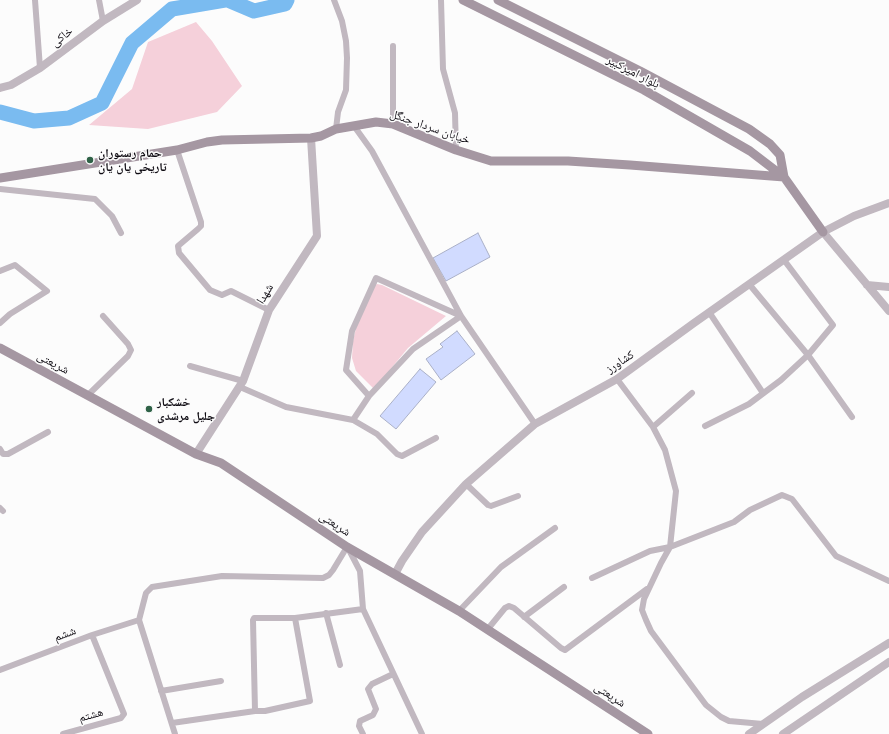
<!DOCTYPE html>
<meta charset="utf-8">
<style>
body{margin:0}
canvas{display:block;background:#fcfcfc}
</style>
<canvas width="889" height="734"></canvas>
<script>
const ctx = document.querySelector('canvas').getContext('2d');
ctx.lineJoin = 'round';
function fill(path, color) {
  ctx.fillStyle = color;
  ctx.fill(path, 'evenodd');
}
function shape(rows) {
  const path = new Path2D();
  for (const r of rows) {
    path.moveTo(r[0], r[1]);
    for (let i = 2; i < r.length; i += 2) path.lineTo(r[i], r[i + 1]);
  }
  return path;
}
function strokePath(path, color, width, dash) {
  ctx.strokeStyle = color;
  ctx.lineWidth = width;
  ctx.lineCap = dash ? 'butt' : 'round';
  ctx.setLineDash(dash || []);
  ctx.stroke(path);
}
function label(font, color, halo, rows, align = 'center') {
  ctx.font = font + ' Quicksand,"Noto Naskh Arabic",sans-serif';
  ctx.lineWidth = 3;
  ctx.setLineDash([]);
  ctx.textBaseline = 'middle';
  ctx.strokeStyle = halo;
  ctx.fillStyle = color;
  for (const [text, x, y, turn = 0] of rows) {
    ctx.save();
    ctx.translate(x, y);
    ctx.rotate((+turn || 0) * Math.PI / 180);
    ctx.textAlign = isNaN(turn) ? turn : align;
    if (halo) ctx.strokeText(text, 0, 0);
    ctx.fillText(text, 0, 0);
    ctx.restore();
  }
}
const green = shape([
 [196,22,212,41,242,86,217,112,148,129,89,125,132,89,148,42],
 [377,284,382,285,446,316,408,348,374,389,356,371,352,358,353,341,357,324,372,288]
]);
const river = shape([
 [228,0,254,11,285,4,287,0],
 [0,112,34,121,69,118,102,103,132,43,172,9,225,0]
]);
const building = shape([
 [478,233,490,257,446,281,433,258,478,233],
 [457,331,475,354,441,380,426,359,443,347,440,344,457,331],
 [420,369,436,382,396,429,380,416,420,369]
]);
const minor = shape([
 [35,0,40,68],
 [99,0,103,21],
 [334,0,342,21,346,41,347,58,346,90,338,112,336,129],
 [441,0,443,69,455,113,456,150],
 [393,124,393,46],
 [354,126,372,151,461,316,535,424],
 [177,150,201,222,201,226,198,229,178,246,179,253,210,290,222,295,231,291,269,310],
 [0,189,95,199,112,216,121,233],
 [0,271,15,265,47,291,10,314,0,323],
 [749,284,808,355,852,417],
 [709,312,763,393],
 [190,366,243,381],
 [617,379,653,427,665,450,676,491,670,547,661,563,644,599,642,610,646,620,651,631,706,705,721,717,729,721,763,724],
 [240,387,286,407,353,420,377,434,397,454,402,456,436,438],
 [88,395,128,356,131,350,128,344,103,316],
 [369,396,346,370,352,331,376,278,461,316],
 [353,420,369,396,413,349,461,316],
 [705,426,749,404,781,380,808,355,833,325,784,260],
 [653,427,692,393],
 [0,449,3,454,8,454,48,432],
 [466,484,488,505,491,506,518,496],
 [0,508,3,511],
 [348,548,360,571,363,609,422,734],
 [592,578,650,551,670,547,734,522,750,510,782,495,792,499,836,556,889,581],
 [459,611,501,567,555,528],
 [326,613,340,665],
 [524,617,564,587],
 [487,630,505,608,509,606,514,608,561,648,565,650,647,589],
 [0,670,92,635,139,620],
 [161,691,221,681],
 [255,711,253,620,254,618,295,618,363,609],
 [172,723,255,711,265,711,310,701,295,618],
 [63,734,121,718,124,714,92,635],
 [175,734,139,620,146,593,152,587,222,576,323,578,329,575,333,570,347,547],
 [363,734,359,726,360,721,373,715,376,709,368,689,372,684,393,674]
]);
const tertiary = shape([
 [0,88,11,85,40,68,103,21,137,0],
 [823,232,889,311],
 [867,285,889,287],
 [196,454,243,381,269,310,317,236,311,138],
 [395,574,402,561,422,532,466,484,535,424,617,379,694,323,823,232,854,216,889,203],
 [749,734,802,697,889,643],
 [783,734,889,662]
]);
const secondary = shape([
 [463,0,644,90,750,151,784,177,823,232],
 [498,0,640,71,749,129,770,144,780,155,784,177],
 [0,178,177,150,207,142,222,140,311,138,321,136,336,129,376,122,393,124,456,150,491,161,568,161,630,165,784,177],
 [0,348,196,454,221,463,347,547,459,611,648,734]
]);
const markers = [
 [90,160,4,"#2f6247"],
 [149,409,4,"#2f6247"]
];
const streetNames = [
 ["خاکی",62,37,-38],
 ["بلوار امیرکبیر",633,72,27],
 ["خیابان سردار جنگل",430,127,19],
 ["شهدا",265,294,-59],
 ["کشاورز",620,362,-34],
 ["شریعتی",53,363,28],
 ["شریعتی",335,524,33],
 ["ششم",65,634,-20],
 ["شریعتی",610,695,33],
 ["هشتم",91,715,-16]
];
const poiNames = [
 ["حمام رستوران",98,153],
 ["تاریخی یان یان",98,167],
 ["خشکبار",157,402],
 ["جلیل مرشدی",157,416]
];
fill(green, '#f5d0da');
strokePath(river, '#7abbf0', 15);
fill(building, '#d1dbff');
strokePath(building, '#aab0c7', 1);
strokePath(minor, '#c1b8c0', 6);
strokePath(tertiary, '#c1b8c0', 8);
strokePath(secondary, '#a597a2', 9);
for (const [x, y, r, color] of markers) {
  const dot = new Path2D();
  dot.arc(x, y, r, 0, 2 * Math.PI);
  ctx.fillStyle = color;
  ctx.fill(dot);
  strokePath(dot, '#fcfcfc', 1.5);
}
label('12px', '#0e0b12', '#fcfcfc', streetNames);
label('bold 12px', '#0e0b12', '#fcfcfc', poiNames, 'left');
</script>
